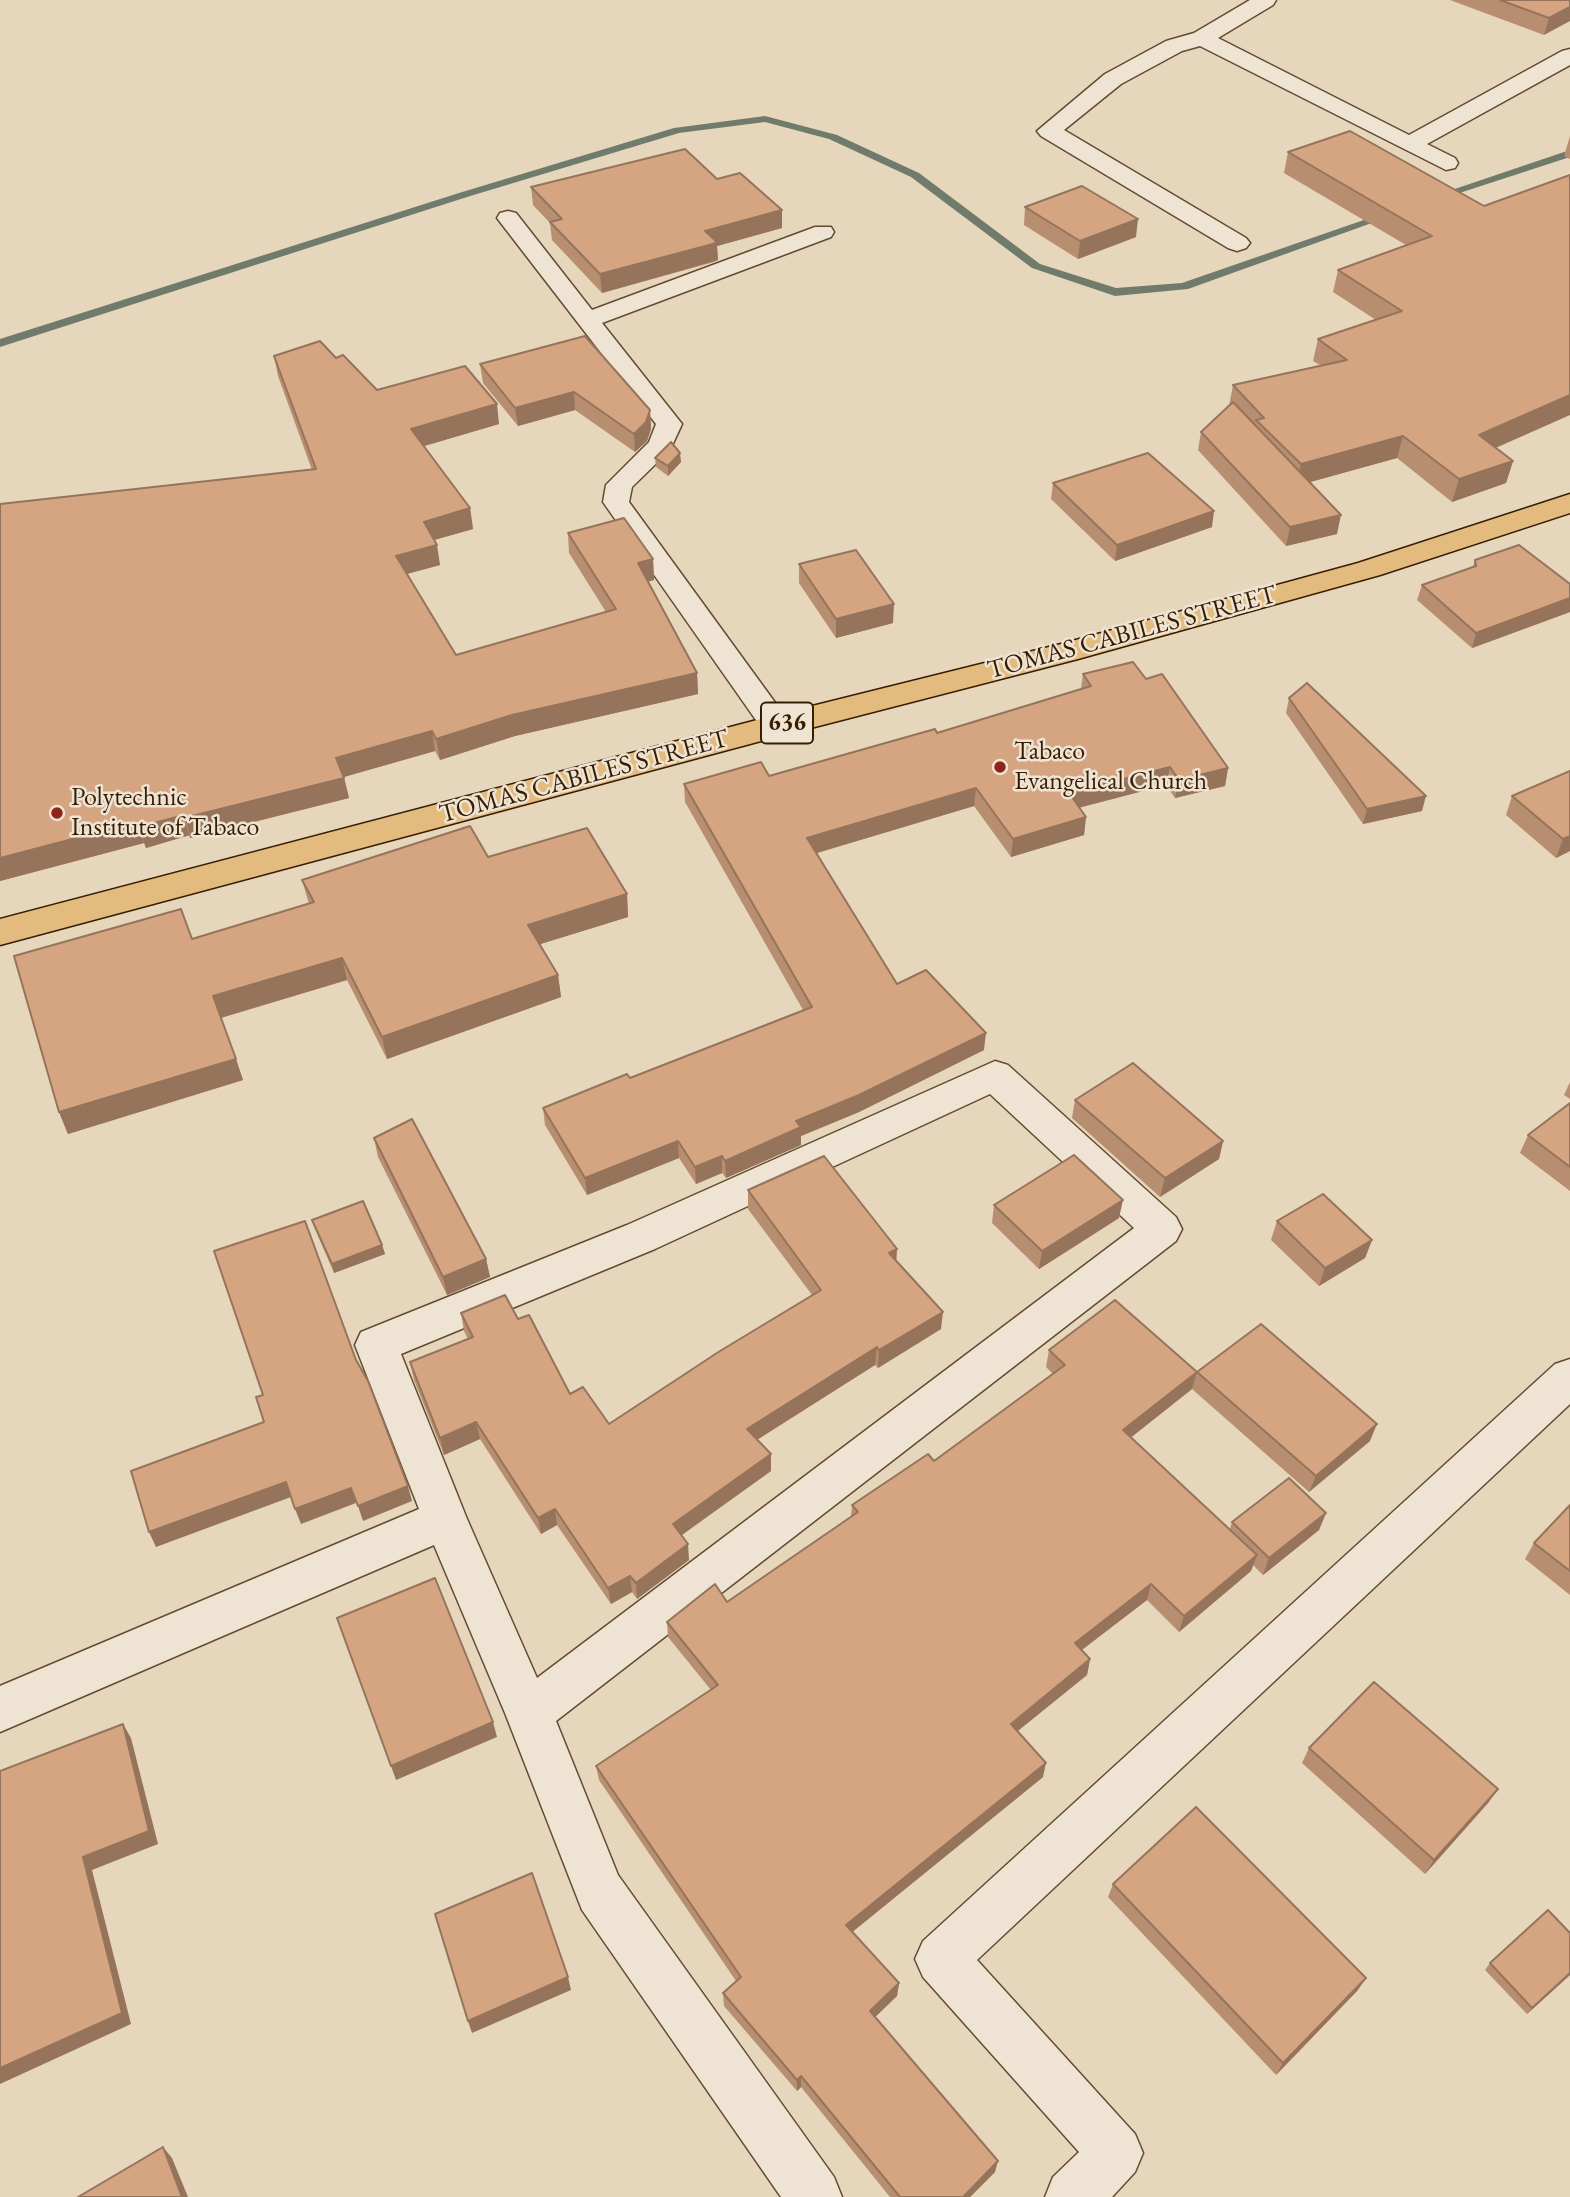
<!DOCTYPE html>
<style>
body{margin:0}
canvas{display:block;background:#e6d6bb}
</style>
<canvas width="1570" height="2197"></canvas>
<script>
const ctx = document.querySelector('canvas').getContext('2d');
ctx.lineJoin = 'round';
function shape(rows) {
  const path = new Path2D();
  for (const r of rows) {
    path.moveTo(r[0], r[1]);
    for (let i = 2; i < r.length; i += 2) path.lineTo(r[i], r[i + 1]);
  }
  return path;
}
function fill(path, color) {
  ctx.fillStyle = color;
  ctx.fill(path, 'evenodd');
}
function strokePath(path, color, width, dash) {
  ctx.strokeStyle = color;
  ctx.lineWidth = width;
  ctx.lineCap = dash ? 'butt' : 'round';
  ctx.setLineDash(dash || []);
  ctx.stroke(path);
}
function label(font, color, halo, rows, align = 'center') {
  ctx.font = font + ' "EB Garamond",serif';
  ctx.lineWidth = 5;
  ctx.setLineDash([]);
  ctx.textBaseline = 'middle';
  ctx.strokeStyle = halo;
  ctx.fillStyle = color;
  for (const [text, x, y, turn = 0] of rows) {
    ctx.save();
    ctx.translate(x, y);
    ctx.rotate((+turn || 0) * Math.PI / 180);
    ctx.textAlign = isNaN(turn) ? turn : align;
    if (halo) ctx.strokeText(text, 0, 0);
    ctx.fillText(text, 0, 0);
    ctx.restore();
  }
}
const stream = shape([
 [765,116,837,135,919,173,1040,264,1116,288,1182,283,1384,213,1394,215,1188,289,1115,296,1032,268,911,177,829,139,765,122,679,133,467,197,0,347,0,339,459,193,674,128,765,116],
 [1570,150,1570,157,1438,200,1428,198,1570,150]
]);
const service = shape([
 [508,211,516,213,592,310,815,227,831,227,834,232,831,237,602,323,682,424,670,450,632,487,629,502,787,719,791,726,787,733,776,736,765,733,603,502,606,485,649,442,656,424,497,218,500,213,508,211]
]);
const minor = shape([
 [1250,0,1276,0,1273,5,1218,38,1409,135,1562,51,1570,49,1570,65,1427,144,1455,158,1458,163,1455,168,1446,170,1200,46,1182,51,1121,84,1064,130,1246,238,1250,243,1246,248,1237,251,1228,248,1041,136,1037,131,1105,74,1166,41,1194,33,1250,0],
 [995,1061,1008,1065,1176,1217,1182,1229,1176,1241,556,1721,618,1875,834,2177,842,2197,781,2197,582,1910,505,1713,434,1545,0,1732,0,1686,419,1509,355,1345,361,1332,627,1225,995,1061],
 [990,1094,1134,1228,537,1678,467,1519,401,1354,655,1249,990,1094],
 [1570,1359,1570,1404,977,1960,1135,2134,1143,2153,1135,2172,1112,2197,1045,2197,1053,2177,1079,2152,923,1977,915,1959,923,1941,1555,1364,1570,1359]
]);
const primary = shape([
 [1570,494,1570,513,1380,575,1078,659,776,737,0,945,0,919,776,715,1061,644,1358,563,1570,494]
]);
const wall = shape([
 [1450,0,1570,0,1544,35],
 [1570,136,1570,159,1564,156],
 [1288,152,1484,206,1496,448,1513,461,1506,483,1452,502,1397,458,1310,482,1337,534,1286,546,1198,450,1201,432,1229,406,1233,385,1320,365,1313,361,1318,339,1376,320,1333,292,1338,270,1406,245,1284,173],
 [717,179,782,210,782,228,717,246,718,260,714,262,602,293,552,240,550,223,533,205,531,187],
 [1025,207,1136,237,1078,259,1024,225],
 [274,356,336,358,377,390,499,424,424,446,470,508,473,529,434,540,440,565,407,574,456,655,606,612,569,553,568,533,653,559,654,580,648,581,697,673,698,694,515,736,440,760,435,751,344,777,349,798,190,838,190,835,146,848,144,843,0,881,312,470,278,376],
 [480,364,650,410,651,429,647,441,635,452,575,410,518,426,483,383],
 [655,458,681,462,668,476,656,467],
 [1053,483,1212,527,1115,561,1051,499],
 [1475,560,1570,584,1570,612,1472,648,1417,600,1422,585,1473,567],
 [799,564,893,623,836,638,799,583],
 [1083,674,1146,679,1228,768,1225,786,1175,798,1166,785,1079,807,1086,817,1084,835,1011,857,974,806,816,853,897,984,984,1050,859,1112,801,1136,801,1145,726,1178,722,1173,696,1184,679,1158,587,1195,545,1125,543,1108,630,1078,803,1010,685,802,684,784,769,776,937,733,1081,689],
 [1289,698,1422,811,1363,824,1286,713],
 [1570,771,1570,851,1556,858,1506,815,1512,796],
 [488,857,627,894,628,917,540,944,558,975,561,997,387,1059,347,980,221,1018,243,1080,68,1134,59,1112,192,939,309,904,302,880],
 [1570,1082,1570,1099,1564,1095],
 [1075,1100,1223,1141,1219,1159,1160,1197,1072,1118],
 [1570,1103,1570,1191,1520,1153,1528,1135],
 [374,1138,486,1259,490,1277,447,1295,378,1157],
 [748,1190,896,1261,941,1329,878,1368,875,1365,757,1440,771,1471,681,1535,689,1560,637,1599,632,1592,611,1604,557,1525,541,1534,480,1439,444,1455,414,1380,410,1362,468,1339,464,1331,461,1313,518,1319,570,1394,609,1424,812,1295,748,1209],
 [994,1205,1119,1218,1039,1269,992,1223],
 [312,1220,382,1245,385,1254,334,1273,315,1229],
 [1277,1221,1372,1240,1365,1258,1319,1286,1271,1240],
 [1049,1350,1197,1372,1370,1441,1309,1492,1192,1389,1131,1437,1230,1529,1232,1522,1326,1513,1319,1530,1263,1575,1253,1565,1251,1571,1179,1632,1147,1600,1082,1650,1090,1659,1087,1675,1017,1731,1043,1777,852,1932,899,1983,897,1996,875,2017,995,2172,970,2197,890,2197,801,2087,797,2091,724,2006,723,1993,736,1981,599,1780,596,1766,711,1690,668,1637,667,1622,727,1602,851,1517,852,1505,934,1461,1053,1374,1046,1367],
 [1570,1505,1570,1595,1525,1559,1534,1543],
 [1309,1748,1498,1789,1488,1803,1425,1874,1302,1763],
 [1113,1884,1366,1978,1357,1991,1276,2075,1108,1897],
 [1490,1963,1570,1975,1527,2014,1485,1970]
]);
const shadedWall = shape([
 [1570,7,1570,21,1544,35,1549,18],
 [782,210,782,228,717,246,718,260,602,293,600,274,705,231],
 [1138,219,1136,237,1078,259,1080,241],
 [574,392,575,410,518,426,515,408],
 [1570,395,1570,415,1473,458,1479,435],
 [497,404,499,424,414,449,411,429],
 [650,410,651,429,647,441,635,452,634,434],
 [1403,436,1397,458,1296,486,1301,464],
 [680,453,681,462,668,476,668,466],
 [1513,461,1506,483,1452,502,1459,479],
 [470,508,473,529,427,542,424,522],
 [1214,511,1212,527,1115,561,1117,545],
 [1341,515,1337,534,1286,546,1290,527],
 [437,545,440,565,399,576,396,556],
 [653,559,654,580,640,584,638,563],
 [1570,598,1570,612,1472,648,1476,633],
 [894,604,893,623,836,638,836,619],
 [697,673,698,694,515,736,440,760,436,739,512,715],
 [432,731,435,751,340,778,336,758],
 [1170,767,1166,785,1067,811,1069,793],
 [1228,768,1225,786,1175,798,1179,780],
 [344,778,349,798,190,838,184,818],
 [976,788,974,806,807,856,807,838],
 [1426,796,1422,811,1363,824,1367,809],
 [184,815,190,835,146,848,139,827],
 [1086,817,1084,835,1011,857,1013,839],
 [137,822,144,843,0,881,0,858],
 [1570,836,1570,851,1556,858,1563,839],
 [627,894,628,917,531,947,528,925],
 [342,958,347,980,220,1018,213,996],
 [558,975,561,997,387,1059,382,1037],
 [986,1033,984,1050,859,1112,801,1136,801,1145,726,1178,725,1161,796,1121],
 [236,1059,243,1080,68,1134,59,1112],
 [678,1141,679,1158,587,1195,585,1178],
 [1223,1141,1219,1159,1160,1197,1165,1178],
 [722,1156,722,1173,696,1184,695,1167],
 [1123,1200,1119,1218,1039,1269,1042,1251],
 [1372,1240,1365,1258,1319,1286,1325,1268],
 [382,1245,385,1254,334,1273,332,1264],
 [897,1249,896,1267,889,1253],
 [486,1259,490,1277,447,1295,443,1277],
 [943,1312,941,1329,878,1368,879,1350],
 [877,1347,875,1365,747,1446,747,1429],
 [1197,1372,1192,1389,1119,1447,1123,1430],
 [476,1422,480,1439,444,1455,440,1438],
 [1377,1424,1370,1441,1309,1492,1316,1476],
 [771,1454,771,1471,675,1540,673,1524],
 [286,1482,291,1497,156,1547,149,1532],
 [408,1486,412,1501,363,1521,358,1506],
 [351,1488,356,1503,301,1524,295,1509],
 [555,1509,557,1525,541,1534,538,1518],
 [1326,1513,1319,1530,1263,1575,1269,1558],
 [688,1544,689,1560,637,1599,636,1583],
 [1257,1555,1251,1571,1179,1632,1184,1616],
 [630,1576,632,1592,611,1604,608,1588],
 [1151,1584,1147,1600,1071,1658,1075,1643],
 [1090,1659,1087,1675,1008,1739,1011,1724],
 [493,1722,497,1737,396,1780,391,1766],
 [123,1724,131,1738,158,1844,92,1870,131,2024,0,2084,0,2068],
 [1046,1763,1043,1777,845,1938,846,1925],
 [1498,1789,1488,1803,1425,1874,1434,1860],
 [1570,1973,1570,1975,1527,2014,1532,2008],
 [568,1977,571,1990,472,2033,468,2021],
 [1366,1978,1357,1991,1276,2075,1283,2063],
 [899,1983,897,1996,869,2023,870,2011],
 [801,2076,801,2087,797,2091,797,2080],
 [163,2147,172,2158,188,2197,182,2197],
 [998,2161,995,2172,970,2197,963,2197]
]);
const building = shape([
 [1500,0,1570,0,1570,7,1549,18,1500,0],
 [1350,131,1484,206,1570,175,1570,395,1479,435,1513,461,1459,479,1403,436,1301,464,1256,420,1264,418,1233,385,1347,360,1318,339,1402,311,1338,270,1432,236,1288,152,1350,131],
 [685,149,717,179,740,173,782,210,705,231,717,242,713,244,600,274,550,222,562,219,531,187,685,149],
 [1082,186,1138,219,1080,241,1025,207,1082,186],
 [585,336,650,410,646,422,634,434,574,392,515,408,480,364,585,336],
 [320,341,336,358,343,355,377,390,465,366,497,404,411,429,470,508,424,522,437,545,396,556,456,655,616,609,568,533,624,518,653,559,638,563,697,673,512,715,436,739,432,731,336,758,344,778,184,818,184,815,139,827,137,822,0,858,0,504,316,469,274,356,320,341],
 [1233,402,1341,515,1290,527,1201,432,1233,402],
 [671,442,680,453,668,466,655,458,671,442],
 [1148,453,1214,511,1117,545,1053,483,1148,453],
 [1519,545,1570,584,1570,598,1476,633,1422,585,1476,566,1475,560,1519,545],
 [856,550,894,604,836,619,799,564,856,550],
 [1133,662,1146,679,1162,674,1228,768,1179,780,1170,767,1069,793,1086,817,1013,839,976,788,807,838,897,984,926,970,986,1033,859,1095,796,1121,801,1127,725,1161,722,1156,695,1167,678,1141,585,1178,543,1108,627,1074,630,1078,812,1007,684,784,761,762,769,776,935,729,937,733,1091,686,1083,674,1133,662],
 [1307,683,1426,796,1367,809,1289,698,1307,683],
 [1570,771,1570,836,1563,839,1512,796,1570,771],
 [470,826,488,857,587,828,627,894,528,925,558,975,382,1037,342,958,213,996,236,1059,59,1112,14,956,181,909,192,939,314,902,302,880,470,826],
 [1133,1063,1223,1141,1165,1178,1075,1100,1133,1063],
 [1570,1103,1570,1167,1528,1135,1570,1103],
 [412,1119,486,1259,443,1277,374,1138,412,1119],
 [1074,1155,1123,1200,1042,1251,994,1205,1074,1155],
 [824,1156,897,1249,889,1253,943,1312,879,1350,877,1347,747,1429,771,1454,673,1524,688,1544,636,1583,630,1576,608,1588,555,1509,538,1518,476,1422,440,1438,410,1362,473,1337,461,1313,505,1295,518,1319,529,1315,570,1394,583,1387,609,1424,720,1351,821,1290,748,1190,824,1156],
 [1323,1194,1372,1240,1325,1268,1277,1221,1323,1194],
 [363,1201,382,1245,332,1264,312,1220,363,1201],
 [305,1221,356,1360,368,1381,408,1486,358,1506,351,1488,295,1509,286,1482,149,1532,131,1471,264,1422,256,1397,263,1395,214,1251,305,1221],
 [1115,1300,1197,1372,1123,1430,1257,1555,1184,1616,1151,1584,1075,1643,1090,1659,1011,1724,1046,1763,846,1925,899,1983,870,2011,998,2161,963,2197,900,2197,801,2076,797,2080,723,1993,741,1977,596,1766,718,1685,667,1622,715,1584,727,1602,858,1512,852,1505,928,1454,934,1461,1065,1365,1049,1350,1115,1300],
 [1261,1324,1377,1424,1316,1476,1197,1372,1261,1324],
 [1289,1478,1326,1513,1269,1558,1232,1522,1289,1478],
 [1570,1505,1570,1571,1534,1543,1570,1505],
 [435,1578,493,1722,391,1766,337,1618,435,1578],
 [1374,1682,1498,1789,1434,1860,1309,1748,1374,1682],
 [123,1724,149,1831,83,1857,122,2013,0,2068,0,1771,123,1724],
 [1196,1807,1366,1978,1283,2063,1113,1884,1196,1807],
 [532,1873,568,1977,468,2021,435,1914,532,1873],
 [1548,1910,1570,1933,1570,1973,1532,2008,1490,1963,1548,1910],
 [163,2147,182,2197,78,2197,163,2147]
]);
const markers = [
 [1000,767,7,"#8f2418"],
 [57,813,7,"#8f2418"]
];
const shields = [
 [787,723,52]
];
const shieldNames = [
 ["636",787,723]
];
const streetNames = [
 ["TOMAS CABILES STREET",1132,633,-15],
 ["TOMAS CABILES STREET",584,777,-15]
];
const poiNames = [
 ["Tabaco",1014,752],
 ["Evangelical Church",1014,782],
 ["Polytechnic",71,798],
 ["Institute of Tabaco",71,828]
];
fill(stream, '#707b6b');
strokePath(service, '#624c31', 3);
strokePath(minor, '#624c31', 3);
strokePath(primary, '#361e03', 3);
fill(service, '#efe4d3');
fill(minor, '#efe4d3');
fill(primary, '#e3bb7e');
fill(wall, '#b78e70');
fill(shadedWall, '#95745b');
fill(building, '#d5a582');
strokePath(building, '#95745b', 2);
for (const [x, y, r, color] of markers) {
  const dot = new Path2D();
  dot.arc(x, y, r, 0, 2 * Math.PI);
  ctx.fillStyle = color;
  ctx.fill(dot);
  strokePath(dot, '#efe4d3', 2.5);
}
for (const [x, y, w] of shields) {
  const box = new Path2D();
  box.roundRect(x - w / 2, y - 20.5, w, 41, 5);
  ctx.fillStyle = '#efe4d3';
  ctx.fill(box);
  strokePath(box, '#361e03', 2);
}
label('bold 24px', '#361e03', null, shieldNames);
label('26px', '#361e03', '#efe4d3', streetNames);
label('26px', '#361e03', '#efe4d3', poiNames, 'left');
</script>
